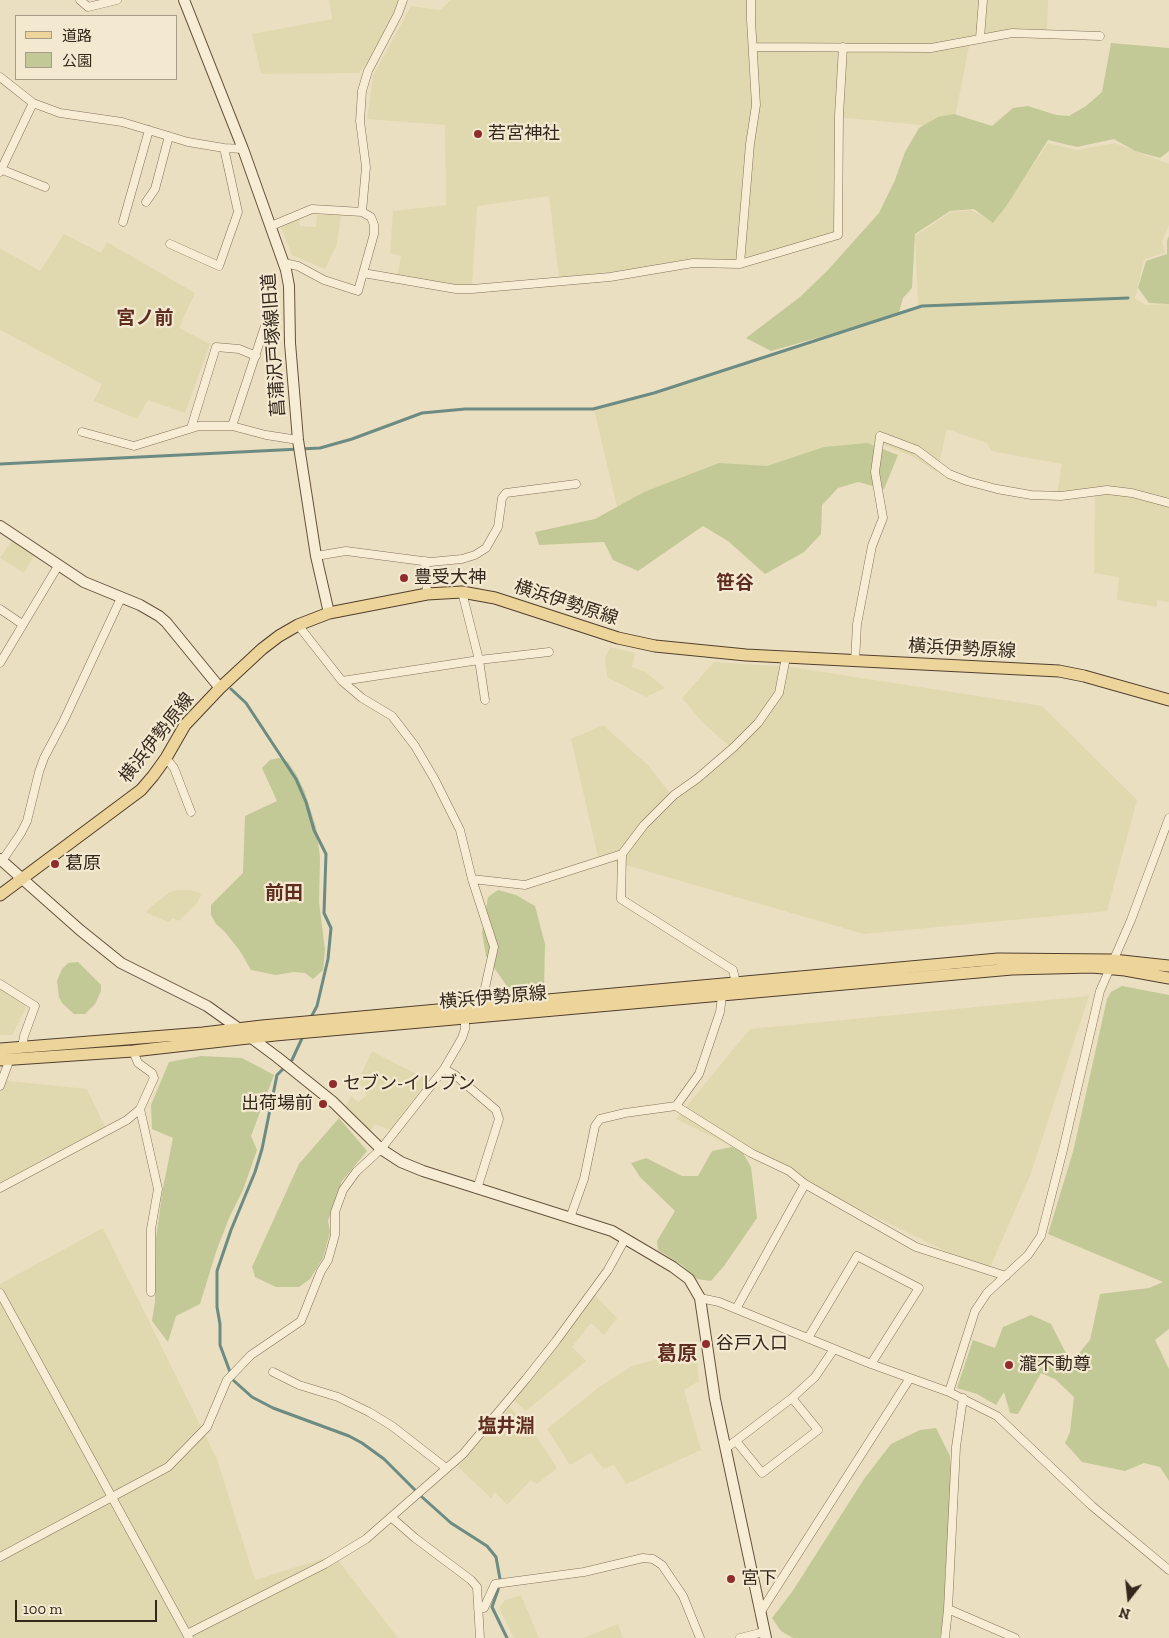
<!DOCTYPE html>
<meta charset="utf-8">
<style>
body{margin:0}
#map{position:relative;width:1169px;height:1638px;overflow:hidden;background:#ebdfc1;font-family:"Zilla Slab","Noto Sans JP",serif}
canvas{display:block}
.legend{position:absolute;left:15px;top:15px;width:162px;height:65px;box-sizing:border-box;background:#f3e9d0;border:1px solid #a79c88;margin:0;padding:6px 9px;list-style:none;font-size:15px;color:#34281d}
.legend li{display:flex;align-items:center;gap:10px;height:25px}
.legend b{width:25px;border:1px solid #a79c88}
.north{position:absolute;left:1104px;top:1573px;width:50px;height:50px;-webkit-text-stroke:4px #f3e9d0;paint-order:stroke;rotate:196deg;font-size:14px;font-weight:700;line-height:20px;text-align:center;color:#34281d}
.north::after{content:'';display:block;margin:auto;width:18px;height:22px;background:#34281d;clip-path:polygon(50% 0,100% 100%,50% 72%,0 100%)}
.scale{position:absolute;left:15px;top:1600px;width:142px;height:22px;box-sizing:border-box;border:2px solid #34281d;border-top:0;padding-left:6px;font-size:15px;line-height:18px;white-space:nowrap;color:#34281d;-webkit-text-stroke:4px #f3e9d0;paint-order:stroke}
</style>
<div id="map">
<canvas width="1169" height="1638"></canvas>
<ul class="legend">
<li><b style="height:6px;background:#edd49a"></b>道路</li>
<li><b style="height:14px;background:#c2c896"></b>公園</li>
</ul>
<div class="north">N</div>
<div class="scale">100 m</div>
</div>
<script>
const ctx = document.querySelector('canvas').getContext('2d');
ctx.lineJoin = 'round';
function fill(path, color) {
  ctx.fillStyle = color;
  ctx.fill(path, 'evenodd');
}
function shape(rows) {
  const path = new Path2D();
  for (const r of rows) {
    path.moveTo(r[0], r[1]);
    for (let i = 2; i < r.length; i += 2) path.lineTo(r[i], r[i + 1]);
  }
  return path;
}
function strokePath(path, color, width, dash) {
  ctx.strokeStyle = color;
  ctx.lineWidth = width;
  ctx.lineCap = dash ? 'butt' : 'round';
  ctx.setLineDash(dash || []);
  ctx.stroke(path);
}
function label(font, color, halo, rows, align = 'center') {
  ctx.font = font + ' "Zilla Slab","Noto Sans JP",serif';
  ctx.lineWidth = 4.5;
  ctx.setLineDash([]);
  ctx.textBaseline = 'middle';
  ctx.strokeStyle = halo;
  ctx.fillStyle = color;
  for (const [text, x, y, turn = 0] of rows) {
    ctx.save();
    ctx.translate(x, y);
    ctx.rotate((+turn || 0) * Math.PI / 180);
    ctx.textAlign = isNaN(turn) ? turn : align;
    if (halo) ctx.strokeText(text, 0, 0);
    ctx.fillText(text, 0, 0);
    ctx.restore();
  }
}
const farmland = shape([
 [329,0,399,0,377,50,359,73,261,74,252,34,332,19],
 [451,0,1048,0,1047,30,1021,29,971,36,953,128,836,117,834,233,742,261,559,278,549,196,477,206,472,286,457,286,397,277,401,256,390,253,393,211,446,205,445,125,367,119,373,76,411,6,440,10],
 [1048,143,1077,150,1115,143,1169,164,1169,225,1162,241,1165,252,1144,260,1135,299,1146,305,1169,304,1169,602,1157,600,1157,607,1117,600,1119,577,1094,573,1095,490,1057,494,1062,464,991,451,987,443,947,429,937,472,913,457,885,445,858,460,617,507,594,409,654,395,867,326,918,307,915,236,951,212,971,210,994,222],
 [341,214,337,244,325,269,292,255,281,227,299,219,300,226,316,227,317,215],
 [64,234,101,253,107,242,195,293,179,328,210,344,185,413,148,400,137,419,94,401,102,384,0,330,0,248,40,271],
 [12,540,34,556,24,573,0,558],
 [610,647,635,653,632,667,646,672,665,688,646,697,607,677,605,658],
 [714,662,791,667,1042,706,1137,800,1107,911,864,934,598,857,571,739,603,725,649,766,675,800,736,752,702,722,682,698],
 [177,890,190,890,200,893,201,895,197,903,179,921,173,918,168,922,147,913,147,911,153,905,170,892],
 [0,988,25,1003,26,1008,12,1035,0,1035],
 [1089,996,1030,1176,988,1272,676,1119,750,1029],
 [372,1051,428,1080,390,1130,375,1124,369,1134,345,1108,351,1096,358,1102,367,1095,358,1081],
 [0,1080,87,1089,105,1127,0,1184],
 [103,1228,217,1459,255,1580,334,1555,398,1638,0,1638,0,1284],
 [594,1294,617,1318,604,1335,591,1323,572,1347,586,1361,526,1411,513,1400],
 [681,1353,697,1360,699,1381,684,1390,701,1450,626,1484,614,1465,603,1469,591,1453,570,1465,547,1429,599,1387,632,1366],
 [508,1405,537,1437,557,1468,537,1484,531,1480,507,1505,495,1492,491,1498,456,1465],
 [521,1595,539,1638,514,1638,499,1608,505,1600],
 [618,1624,623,1638,583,1638]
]);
const green = shape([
 [1111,43,1169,48,1169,151,1160,158,1135,151,1114,139,1077,147,1048,140,1007,205,993,223,974,209,950,211,915,234,912,288,903,298,899,312,838,332,771,351,746,338,800,297,827,271,879,213,895,180,905,152,919,128,938,117,954,114,992,126,1013,108,1028,106,1056,115,1069,116,1086,106,1102,92],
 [1169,236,1169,304,1149,303,1138,288,1146,261,1167,254,1167,241],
 [867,443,898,455,884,489,858,482,838,488,822,505,821,534,804,552,765,574,728,541,703,526,638,571,613,560,604,542,539,545,535,532,595,519,644,492,719,463,767,466,824,447],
 [279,758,288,762,296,774,304,790,316,827,320,857,319,902,325,950,323,970,313,979,305,973,294,972,276,975,251,970,240,951,225,932,216,924,211,915,211,905,243,873,245,816,277,801,262,768,270,760],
 [498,890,516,895,535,906,545,944,544,988,511,992,486,956,482,933,488,897],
 [78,962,101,985,101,991,95,1004,85,1014,74,1014,62,1003,59,997,57,981,62,969,68,963],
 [1122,986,1169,995,1169,1329,1155,1340,1169,1369,1169,1481,1160,1467,1144,1463,1125,1471,1082,1462,1065,1443,1070,1432,1074,1397,1055,1379,1041,1373,1018,1414,1010,1413,1004,1392,996,1405,977,1394,957,1388,973,1340,995,1348,1003,1327,1031,1315,1051,1324,1071,1363,1090,1340,1100,1294,1149,1288,1163,1282,1048,1234,1073,1152,1107,999,1111,992],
 [201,1056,242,1058,274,1075,251,1136,257,1150,243,1190,229,1218,216,1252,200,1304,176,1316,168,1342,152,1321,155,1302,156,1238,163,1188,173,1138,152,1129,151,1105,169,1062],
 [339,1118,367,1151,342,1181,328,1221,330,1232,323,1258,310,1279,299,1287,276,1287,255,1277,252,1267,299,1164],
 [732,1147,743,1153,751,1167,757,1218,724,1266,711,1281,697,1279,682,1265,658,1250,657,1241,675,1211,640,1177,631,1163,646,1158,682,1176,698,1176,712,1151],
 [936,1428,950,1456,955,1536,945,1570,946,1607,940,1638,793,1638,781,1631,772,1618,792,1592,864,1479,891,1444,920,1430]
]);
const stream = shape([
 [0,464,320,448,352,439,422,413,465,409,593,409,654,393,922,306,1128,298],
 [231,689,246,703,296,779,306,802,314,830,326,854,324,913,331,928,328,959,317,1006,310,1019],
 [304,1034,292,1060,277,1075,262,1149,255,1172,231,1230,217,1271,217,1307,220,1324,220,1345,233,1380,252,1397,273,1408,349,1436,362,1443,384,1459,422,1497,451,1523,487,1546,496,1557,500,1579,498,1590,492,1607,507,1638]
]);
const street = shape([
 [80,0,88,7,117,0],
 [980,38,983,0],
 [753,47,931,48,1012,33,1100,36],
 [0,77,33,103,60,113,122,122,188,142,224,148,243,149],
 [0,169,45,187],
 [0,172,33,103],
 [146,202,155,189,169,136],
 [123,222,149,130],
 [271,226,312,209,362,212,366,167,360,121,362,91,368,71,398,14,403,0],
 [170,244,219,266,238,212,224,148],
 [284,263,298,266,324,280,358,291,374,234,374,225,371,217,362,212],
 [740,264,750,144,756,105,751,20,751,0],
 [363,273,456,289,472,289,610,277,693,263,740,264,838,235,839,115,843,47],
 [232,426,265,326],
 [191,428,216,347,239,349,256,356],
 [82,432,134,446,199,426,232,426,266,435,298,440],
 [316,556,346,551,430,562,462,559,475,555,486,548,498,527,502,498,506,493,576,484],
 [425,561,427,594],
 [462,592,479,660,485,700],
 [0,609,22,624],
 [298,625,342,681,362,698,392,716,415,746,435,780,460,830,472,879,494,947,481,1006],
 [855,661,857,624,872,546,883,518,875,472,880,436,917,450,949,474,967,481,997,489,1031,495,1061,496,1107,490,1132,493,1169,503],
 [0,663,58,566],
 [342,681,479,660,549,652],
 [166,758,174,768,191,812],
 [2,861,21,833,27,821,39,772,44,758,64,720,121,598],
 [472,879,525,885,622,854],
 [736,983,733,970,621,899,622,854,644,825,674,795,698,778,734,747,758,723,779,693,786,657],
 [0,984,35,1006,24,1036,22,1048],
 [444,1069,455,1075,496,1110,499,1119,477,1189],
 [0,1086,8,1064,7,1059],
 [676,1106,699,1074,720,1012,722,996],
 [140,1109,158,1189,151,1229,151,1292],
 [0,1188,127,1120,140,1109,154,1078,152,1073,138,1063,133,1051],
 [570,1218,584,1179,595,1126,600,1119,625,1113,676,1106,751,1153,789,1171,805,1184,916,1247,1006,1276],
 [0,1293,189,1638],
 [700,1298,719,1302,871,1364,949,1392,997,1416,1092,1506,1169,1570],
 [736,1309,805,1184],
 [808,1338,857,1256,919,1288,871,1364],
 [273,1372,299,1385,338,1397,369,1412,392,1426,446,1468],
 [949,1392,975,1311,987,1293,1028,1255,1041,1236,1063,1150,1100,991,1131,920,1169,818],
 [736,1441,762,1473,818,1430,792,1398],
 [725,1449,792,1398,815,1377,834,1349],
 [391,1517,415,1538,471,1580,477,1587,480,1638],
 [0,1557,168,1467,207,1427,227,1380,251,1355,301,1321,321,1271,328,1260,335,1235,335,1212,343,1190,356,1172,381,1149,444,1069,462,1038,465,1029,465,1018],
 [478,1608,484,1608,495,1584,584,1572,643,1558,653,1559,662,1565,683,1596,700,1638],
 [948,1609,1015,1638],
 [760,1613,910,1378],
 [187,1634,325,1564,366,1539,463,1454,526,1379,556,1341,608,1270,625,1239],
 [740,1638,764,1632,764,1636],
 [945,1638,948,1609,956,1447,963,1398]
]);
const secondary = shape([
 [184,0,243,149,286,270,289,286,290,343,298,440,316,556,329,613],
 [0,526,84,582,140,605,159,616,166,622,220,688],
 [0,859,80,930,121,963,207,1006,238,1028,277,1057,333,1102,381,1149,401,1162,423,1171,612,1231,673,1267,689,1279,700,1298,715,1399,766,1638]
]);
const primary = shape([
 [0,895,141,790,153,776,166,758,185,725,220,688,262,649,279,636,298,625,329,613,427,594,462,592,495,598,618,638,655,646,746,655,1059,671,1084,676,1169,700],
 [0,1049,203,1033,262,1026,998,959,1113,960,1169,966],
 [0,1060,133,1051,275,1035,1012,969,1092,967,1125,970,1169,978]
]);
const markers = [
 [478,134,5,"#8f2d2d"],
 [404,578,5,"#8f2d2d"],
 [55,864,5,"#8f2d2d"],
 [333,1084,5,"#8f2d2d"],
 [323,1104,5,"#8f2d2d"],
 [706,1344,5,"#8f2d2d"],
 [1009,1365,5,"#8f2d2d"],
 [731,1579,5,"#8f2d2d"]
];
const poiNames = [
 ["若宮神社",488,134],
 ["豊受大神",414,578],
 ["葛原",65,864],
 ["セブン-イレブン",343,1084],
 ["出荷場前",313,1104,"right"],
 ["谷戸入口",716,1344],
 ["瀧不動尊",1019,1365],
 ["宮下",741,1579]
];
const streetNames = [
 ["菖蒲沢戸塚線旧道",274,345,-94],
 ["横浜伊勢原線",566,603,18],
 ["横浜伊勢原線",962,649,3],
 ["横浜伊勢原線",157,738,-52],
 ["横浜伊勢原線",493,998,-5]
];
const neighbourhoodNames = [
 ["宮ノ前",145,319],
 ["笹谷",735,584],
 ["前田",284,894],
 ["塩井淵",506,1427]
];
const quarterNames = [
 ["葛原",677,1354]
];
fill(farmland, '#e0d9af');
fill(green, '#c2c896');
strokePath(stream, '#6b8b83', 3);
strokePath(street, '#83705a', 9);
strokePath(secondary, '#65523d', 12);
strokePath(primary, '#513f2e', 13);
strokePath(street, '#f7edd4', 8);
strokePath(secondary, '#f7edd4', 10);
strokePath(primary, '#edd49a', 11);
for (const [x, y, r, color] of markers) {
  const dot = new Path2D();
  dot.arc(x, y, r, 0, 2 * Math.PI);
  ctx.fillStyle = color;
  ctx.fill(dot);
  strokePath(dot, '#f3e9d0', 2);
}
label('18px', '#34281d', '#f3e9d0', poiNames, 'left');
label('18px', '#34281d', '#f3e9d0', streetNames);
label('bold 19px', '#5e2d1f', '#f3e9d0', neighbourhoodNames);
label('bold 20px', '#5e2d1f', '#f3e9d0', quarterNames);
</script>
